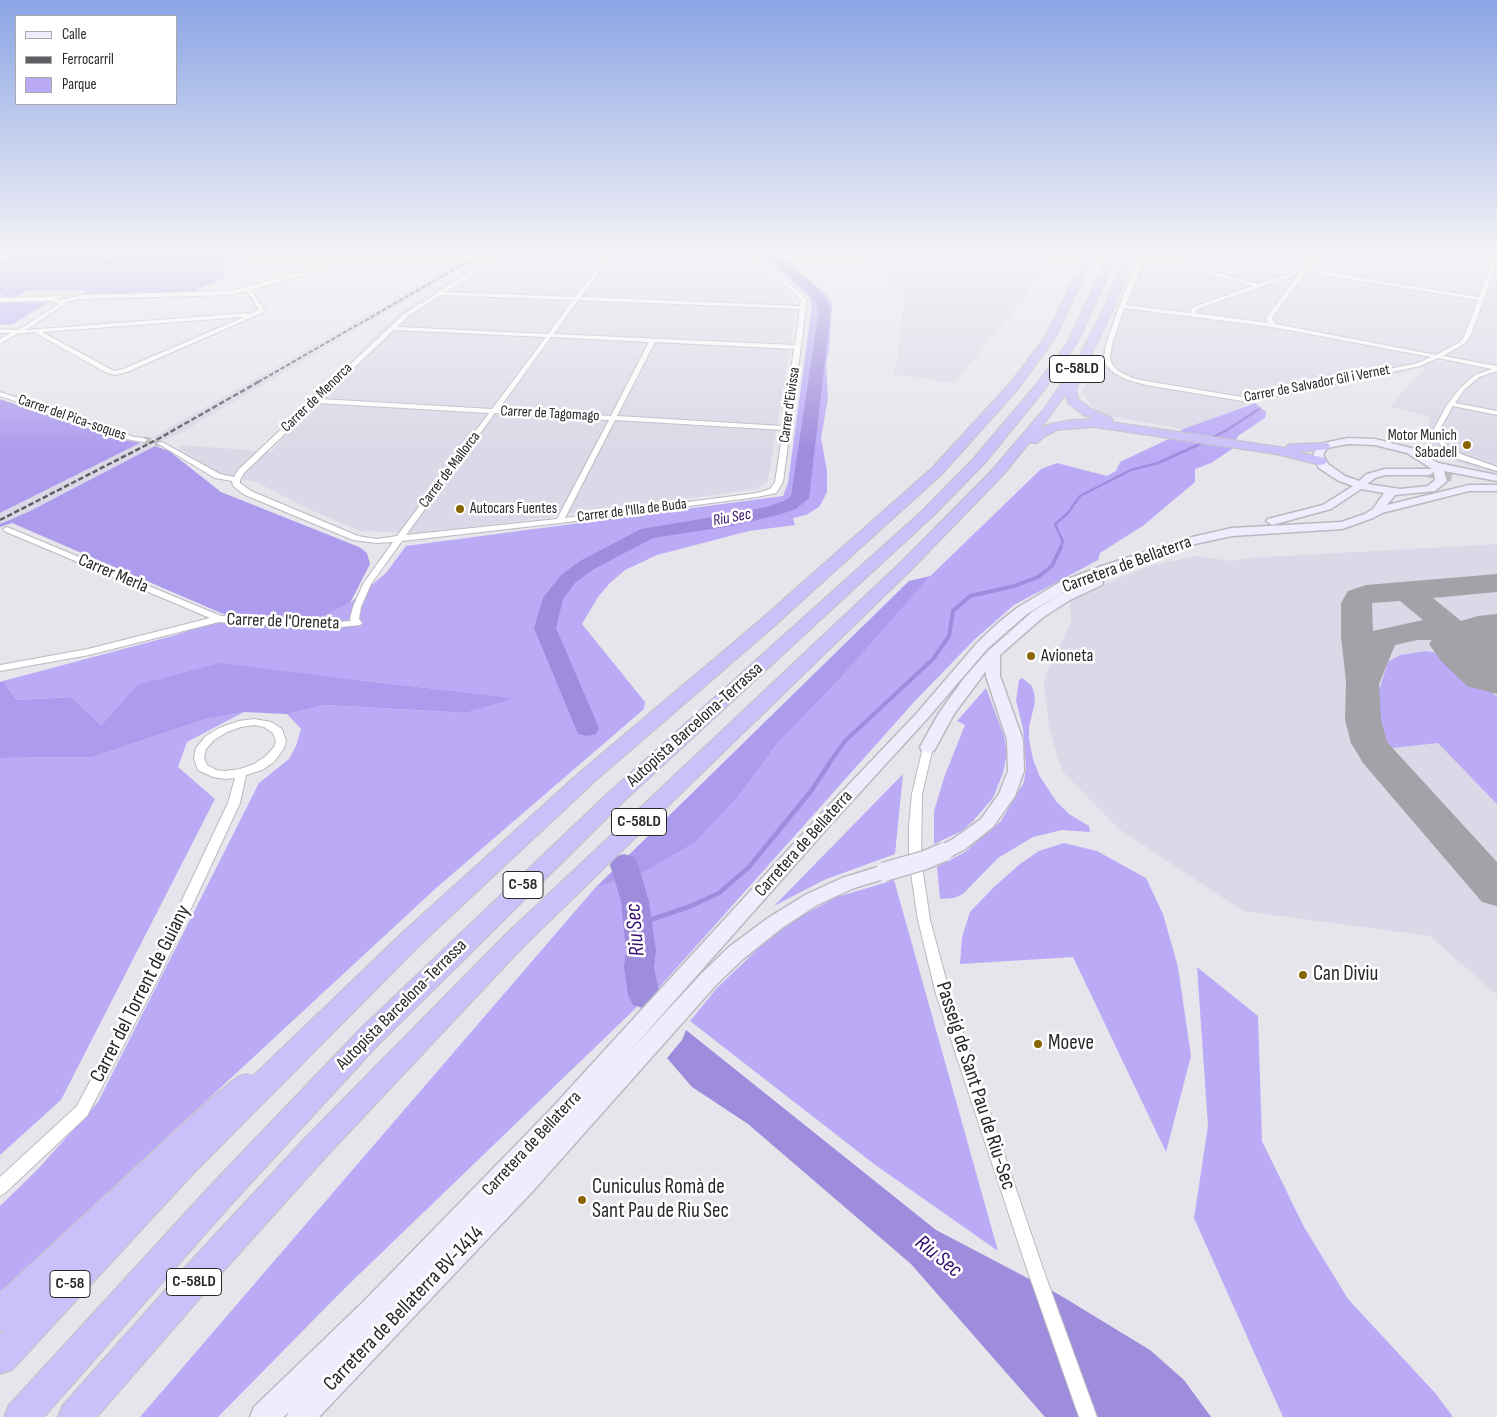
<!DOCTYPE html>
<meta charset="utf-8">
<style>
body{margin:0}
#map{position:relative;width:1497px;height:1417px;overflow:hidden;background:#e6e5ec;font-family:"Sofia Sans Condensed",sans-serif}
canvas{display:block}
.legend{position:absolute;left:15px;top:15px;width:162px;height:90px;box-sizing:border-box;background:#fff;border:1px solid #a9a9aa;margin:0;padding:6px 9px;list-style:none;font-size:15px;color:#28272a}
.legend li{display:flex;align-items:center;gap:10px;height:25px}
.legend b{width:25px;border:1px solid #a9a9aa}
</style>
<div id="map">
<canvas width="1497" height="1417"></canvas>
<ul class="legend">
<li><b style="height:6px;background:#efecfd"></b>Calle</li>
<li><b style="height:6px;background:#605f63"></b>Ferrocarril</li>
<li><b style="height:14px;background:#bbabf7"></b>Parque</li>
</ul>
</div>
<script>
const ctx = document.querySelector('canvas').getContext('2d');
ctx.lineJoin = 'round';
function fill(path, color) {
  ctx.fillStyle = color;
  ctx.fill(path, 'evenodd');
}
function shape(rows) {
  const path = new Path2D();
  for (const r of rows) {
    path.moveTo(r[0], r[1]);
    for (let i = 2; i < r.length; i += 2) path.lineTo(r[i], r[i + 1]);
  }
  return path;
}
function strokePath(path, color, width, dash) {
  ctx.strokeStyle = color;
  ctx.lineWidth = width;
  ctx.lineCap = dash ? 'butt' : 'round';
  ctx.setLineDash(dash || []);
  ctx.stroke(path);
}
function label(font, color, halo, rows, align = 'center') {
  ctx.font = font + ' "Sofia Sans Condensed",sans-serif';
  ctx.lineWidth = 5;
  ctx.setLineDash([]);
  ctx.textBaseline = 'middle';
  ctx.strokeStyle = halo;
  ctx.fillStyle = color;
  for (const [text, x, y, turn = 0] of rows) {
    ctx.save();
    ctx.translate(x, y);
    ctx.rotate((+turn || 0) * Math.PI / 180);
    ctx.textAlign = isNaN(turn) ? turn : align;
    if (halo) ctx.strokeText(text, 0, 0);
    ctx.fillText(text, 0, 0);
    ctx.restore();
  }
}
const built = shape([
 [474,254,486,254,191,427,165,440,151,438],
 [493,254,746,254,796,302,791,344,768,480,757,489,742,491,429,533,360,531,311,510,258,483,220,473,178,448,183,445,271,452,373,337,402,311],
 [851,254,1053,254,1020,304,954,383,893,374,898,352,905,294,898,287],
 [1141,254,1497,254,1497,474,1465,465,1443,456,1427,440,1430,416,1390,407,1413,379,1426,369,1423,367,1388,376,1248,404,1183,429,1116,417,1093,409,1082,391,1100,358,1117,305],
 [140,443,155,446,28,512,0,524,0,513],
 [1497,544,1497,995,1430,936,1243,911,1119,829,1062,771,1049,728,1044,682,1047,671,1071,622,1070,601,1089,590,1152,565,1197,556,1231,561,1251,558]
]);
const green = shape([
 [13,254,87,254,79,260,112,265,134,254,255,254,250,257,224,261,225,278,191,292,84,296,85,290,28,290,16,297,10,298,0,294,0,260],
 [761,254,778,254,825,293,832,304,829,349,826,364,828,398,821,438,827,471,827,492,822,502,819,507,806,515,793,518,795,525,749,531,657,555,625,570,609,584,598,597,582,624,645,702,644,709,435,889,0,1292,0,1206,38,1169,98,1102,259,783,289,759,296,746,301,729,287,714,326,705,466,713,513,698,357,680,137,685,101,725,71,697,17,700,3,681,176,635,228,616,318,619,350,603,386,573,406,546,783,496,788,483,812,305,809,297],
 [48,302,13,324,0,325,0,303],
 [1255,403,1266,412,1265,418,1238,436,1232,449,1211,463,1195,469,1195,482,1144,525,1100,553,1098,560,1014,605,974,640,915,701,640,1009,634,993,638,1006,345,1288,218,1417,140,1417,595,888,642,873,740,794,777,744,837,682,920,586,1041,469,1057,463,1107,476,1116,471,1120,462,1175,436,1183,429],
 [1426,651,1444,655,1458,661,1497,697,1497,804,1438,743,1384,749,1375,726,1374,706,1388,662,1400,655],
 [1022,678,1032,686,1034,693,1035,702,1029,727,1029,739,1033,759,1039,775,1056,801,1069,814,1089,826,1090,832,1062,830,1033,837,998,858,963,894,954,898,940,899,937,867,965,852,1001,821,1024,782,1026,767,1023,728,1016,701,1019,680],
 [986,688,1004,736,1007,753,1003,773,993,798,973,821,962,831,934,844,934,811,945,775,965,725,957,721],
 [244,712,187,742,178,767,215,799,61,1100,0,1155,0,758,93,757,203,720],
 [903,774,895,854,824,880,774,906],
 [1064,843,1097,851,1146,878,1163,914,1178,967,1191,1056,1166,1152,1073,957,960,964,962,937,970,912,994,887,1020,864,1039,851],
 [894,880,998,1251,874,1164,690,1021,717,988,767,940,801,916,837,897],
 [1197,967,1258,1016,1262,1141,1304,1227,1348,1299,1436,1394,1453,1417,1283,1417,1194,1218,1208,1126]
]);
const forest = shape([
 [87,254,134,254,112,265,79,260],
 [0,399,120,439,140,443,0,513],
 [155,446,169,451,221,492,359,547,367,553,370,564,350,603,318,619,228,616,12,523,0,527,0,524,28,512],
 [930,576,837,682,777,744,740,794,695,842,642,873,595,888,909,581],
 [220,663,357,680,515,698,466,713,326,705,287,714,244,712,203,720,93,757,0,758,0,682,3,681,17,700,71,697,101,725,137,685]
]);
const water = shape([
 [686,1030,936,1230,1058,1294,1150,1350,1184,1380,1211,1417,1045,1417,911,1264,748,1124,692,1087,667,1058,682,1040]
]);
const streamFar2 = shape([
 [1060,548,1063,542,1055,524,1067,514,1080,496,1131,470,1158,463,1198,445,1227,430,1259,409]
]);
const streamFar1 = shape([
 [828,765,845,741,933,659,949,636,953,611,970,596,1014,586,1038,577,1052,566,1061,547]
]);
const stream = shape([
 [638,924,691,906,719,893,749,867,811,791,829,764]
]);
const river = shape([
 [764,254,776,254,822,292,831,309,809,498,796,509,778,515,731,526,653,538,594,569,575,583,563,599,556,628,599,728,596,734,587,736,578,734,534,628,543,598,561,575,580,561,641,529,731,514,766,507,784,501,791,496,819,309,813,297,764,254],
 [624,854,634,857,638,865,649,901,656,951,654,968,660,995,655,1005,644,1008,633,1005,628,995,624,968,626,951,621,901,610,865,614,857,624,854]
]);
const taxiway = shape([
 [1497,574,1497,592,1433,598,1461,621,1478,616,1497,614,1497,632,1482,635,1481,637,1486,644,1481,651,1470,654,1432,640,1417,640,1395,645,1379,684,1381,720,1387,742,1497,862,1497,906,1482,902,1363,763,1351,743,1345,720,1346,682,1341,636,1341,603,1348,591,1366,585,1497,574],
 [1400,601,1423,620,1373,631,1372,603,1400,601]
]);
const runway = shape([
 [1470,620,1497,626,1497,694,1467,686,1441,661,1429,644,1441,627,1470,620]
]);
const streetTunnel = shape([
 [144,440,160,443]
]);
const secondaryTunnel = shape([
 [1429,472,1452,476]
]);
const street = shape([
 [287,254,299,254,243,261,241,260,287,254],
 [357,254,362,254,342,264,251,290,265,311,264,312,127,372,114,375,105,372,34,332,17,334,0,344,0,339,10,333,0,333,0,329,18,330,59,304,52,301,0,302,0,298,62,296,62,298,57,300,59,300,82,295,230,291,338,262,357,254],
 [247,291,259,310,249,314,247,313,26,330,69,301,82,299,230,295,247,291],
 [244,317,123,369,114,371,42,332,244,317],
 [500,254,505,254,446,292,575,297,608,254,612,254,581,297,800,306,801,300,752,254,756,254,807,300,783,482,776,493,757,497,560,523,402,541,371,584,361,607,359,619,362,623,360,625,321,629,219,622,89,655,0,671,0,665,88,649,210,618,4,531,3,529,7,527,221,616,321,623,351,621,350,619,353,607,363,584,393,542,377,543,353,540,245,495,233,486,232,481,215,478,157,443,162,442,220,474,234,477,238,470,312,400,405,313,436,294,436,292,439,291,500,254],
 [441,295,573,300,548,334,397,327,409,315,441,295],
 [578,300,800,309,795,345,554,334,578,300],
 [394,330,546,337,492,409,321,399,394,330],
 [551,337,649,342,611,416,498,410,551,337],
 [655,342,794,349,783,426,617,416,655,342],
 [317,403,489,413,397,536,377,539,358,536,251,491,240,483,240,480,244,473,317,403],
 [495,413,609,420,557,519,406,535,495,413],
 [615,420,783,430,775,482,770,489,757,493,565,518,615,420],
 [1142,254,1148,254,1258,284,1303,269,1315,254,1319,254,1308,269,1479,297,1494,257,1479,254,1497,255,1497,263,1470,337,1464,344,1443,356,1497,366,1497,371,1479,377,1464,390,1455,403,1497,411,1497,415,1453,406,1440,429,1441,438,1448,447,1461,454,1497,467,1497,471,1455,458,1444,449,1436,439,1434,429,1447,405,1460,388,1475,375,1492,369,1438,358,1420,366,1248,402,1146,385,1128,380,1114,373,1106,365,1104,358,1106,344,1124,293,1142,254],
 [1146,256,1253,286,1193,307,1190,313,1126,305,1146,256],
 [1306,272,1478,300,1464,337,1460,342,1436,355,1275,324,1272,318,1306,272],
 [1300,273,1266,318,1269,323,1195,313,1197,309,1300,273],
 [1124,308,1273,327,1431,357,1418,363,1248,398,1146,381,1132,378,1118,371,1112,364,1110,358,1112,344,1124,308],
 [0,392,134,437,144,438,147,440,144,442,131,440,0,396,0,392],
 [254,719,271,722,282,729,286,741,284,748,274,762,262,770,246,775,240,803,161,973,87,1116,5,1193,0,1196,0,1177,77,1106,149,970,228,803,235,778,225,779,213,777,198,770,194,758,196,748,206,736,219,728,239,721,254,719],
 [254,725,264,727,273,733,276,741,274,747,266,756,254,764,240,769,225,771,216,770,207,765,204,758,206,749,214,740,227,732,241,727,254,725],
 [928,743,933,747,922,794,921,860,930,920,950,994,1043,1269,1097,1417,1079,1417,1027,1269,936,994,918,920,909,860,909,826,912,794,923,747,928,743]
]);
const secondary = shape([
 [1348,438,1375,439,1415,449,1438,463,1497,475,1497,481,1444,471,1447,481,1435,491,1395,495,1387,505,1469,485,1497,485,1497,491,1469,491,1382,513,1373,518,1342,529,1232,536,1195,544,1107,573,1070,588,1027,614,987,649,927,719,831,824,630,1051,702,973,729,947,768,918,805,895,842,878,884,865,890,867,893,872,890,877,854,888,817,905,782,928,743,959,716,985,532,1192,319,1417,286,1417,289,1412,283,1417,250,1417,254,1407,364,1301,549,1111,819,816,917,713,977,643,998,623,1017,608,1060,582,1099,567,1188,538,1232,528,1341,522,1365,514,1373,509,1384,493,1361,489,1331,509,1272,525,1266,521,1268,519,1323,505,1353,486,1337,480,1319,468,1313,455,1319,444,1348,438],
 [1348,444,1375,445,1407,453,1432,469,1385,469,1367,474,1359,481,1345,476,1328,464,1323,455,1327,448,1348,444],
 [1434,472,1435,480,1428,486,1400,489,1367,484,1375,478,1386,475,1429,475,1434,472],
 [1097,578,1103,582,1102,585,1070,600,1042,618,1000,655,1000,676,1023,740,1024,771,1015,796,993,827,965,849,950,857,944,859,938,857,935,852,938,847,953,839,981,819,999,794,1008,771,1007,740,986,676,986,671,954,714,934,751,928,752,922,751,920,747,939,713,965,677,988,651,1032,612,1060,594,1097,578]
]);
const highway = shape([
 [1089,254,1099,254,1091,263,1055,338,1019,388,942,474,771,629,594,782,420,945,192,1175,12,1370,0,1374,0,1334,6,1329,0,1331,0,1293,210,1099,237,1077,246,1074,253,1076,404,931,580,772,759,621,932,468,1011,382,1045,337,1082,262,1089,254],
 [1109,254,1119,254,1077,343,1042,393,984,464,932,517,622,803,378,1045,229,1207,44,1417,4,1417,9,1405,209,1187,360,1029,608,793,922,511,974,458,1034,387,1067,343,1109,254],
 [1125,254,1134,254,1114,308,1089,360,1078,375,1081,378,1076,389,1078,399,1091,409,1111,417,1113,420,1112,422,1286,448,1287,445,1292,444,1328,443,1330,446,1328,449,1298,452,1325,458,1327,461,1325,464,1320,465,1276,454,1094,427,1057,430,1044,437,1037,443,1029,443,1003,475,912,569,523,947,325,1158,220,1275,97,1417,58,1417,63,1405,198,1253,305,1138,507,933,900,563,993,469,1044,409,1077,360,1104,308,1125,254],
 [1065,395,1068,403,1083,415,1094,419,1071,420,1050,424,1041,428,1065,395]
]);
const railFar1 = shape([
 [258,382,481,254]
]);
const rail = shape([
 [0,520,158,439,260,381]
]);
const secondaryBridge = shape([
 [884,872,925,860,944,852]
]);
const markers = [
 [1467,445,5,"#896402"],
 [460,509,5,"#896402"],
 [1031,656,5,"#896402"],
 [1303,975,5,"#896402"],
 [1038,1044,5,"#896402"],
 [582,1200,5,"#896402"]
];
const farStreetnames = [
 ["Carrer de Salvador Gil i Vernet",1317,384,-11],
 ["Carrer de Menorca",317,398,-44],
 ["Carrer d'Eivissa",790,405,-82],
 ["Carrer de Tagomago",550,414,3],
 ["Carrer del Pica-soques",72,418,19],
 ["Carrer de Mallorca",450,470,-53],
 ["Carrer de l'Illa de Buda",632,511,-7]
];
const farPoinames = [
 ["Motor Munich",1457,436],
 ["Sabadell",1457,453],
 ["Autocars Fuentes",470,509,"left"]
];
const shields = [
 [1077,369,55],
 [639,822,55],
 [523,885,40],
 [194,1282,55],
 [70,1284,40]
];
const shieldNames = [
 ["C-58LD",1077,369],
 ["C-58LD",639,822],
 ["C-58",523,885],
 ["C-58LD",194,1282],
 ["C-58",70,1284]
];
const farWaternames = [
 ["Riu Sec",732,518,-11]
];
const streetNames = [
 ["Carretera de Bellaterra",1127,565,-20],
 ["Carrer Merla",113,574,23],
 ["Carrer de l'Oreneta",283,622,2],
 ["Autopista Barcelona-Terrassa",695,725,-42],
 ["Carretera de Bellaterra",804,844,-48],
 ["Autopista Barcelona-Terrassa",402,1005,-45],
 ["Carretera de Bellaterra",532,1144,-47]
];
const poiNames = [
 ["Avioneta",1041,656]
];
const nearPoinames = [
 ["Can Diviu",1313,975],
 ["Moeve",1048,1044],
 ["Cuniculus Romà de",592,1188],
 ["Sant Pau de Riu Sec",592,1212]
];
const nearStreetnames = [
 ["Carrer del Torrent de Guiany",141,994,-63],
 ["Passeig de Sant Pau de Riu-Sec",975,1086,72],
 ["Carretera de Bellaterra BV-1414",404,1309,-46]
];
const nearWaternames = [
 ["Riu Sec",636,930,-95],
 ["Riu Sec",938,1257,39]
];
fill(built, '#dbd8e7');
fill(green, '#bbabf7');
fill(forest, '#ad9ced');
fill(water, '#9e8cdd');
strokePath(streamFar2, '#9e8cdd', 2.5);
strokePath(streamFar1, '#9e8cdd', 4);
strokePath(stream, '#9e8cdd', 4.5);
fill(river, '#9e8cdd');
fill(taxiway, '#a3a2a8');
fill(runway, '#a3a2a8');
strokePath(streetTunnel, '#c0bfc5', 7, [7, 4]);
strokePath(secondaryTunnel, '#c0bfc5', 11, [11, 5.5]);
strokePath(street, '#bab9c0', 2);
strokePath(secondary, '#bab9c0', 3);
strokePath(highway, '#c3c3c3', 2);
fill(street, '#fff');
fill(secondary, '#efecfd');
fill(highway, '#cbc0f9');
strokePath(railFar1, '#605f63', 2, [4.5, 2]);
strokePath(rail, '#605f63', 2.5, [5.5, 2.5]);
strokePath(secondaryBridge, '#bab9c0', 21, []);
strokePath(secondaryBridge, '#efecfd', 18);
const sky = ctx.createLinearGradient(0, 0, 0, 452);
sky.addColorStop(0, '#8aa4e4');
sky.addColorStop(0.56, '#f4f3f6');
sky.addColorStop(1, '#f4f3f600');
ctx.fillStyle = sky;
ctx.fillRect(0, 0, 1497, 452);
for (const [x, y, r, color] of markers) {
  const dot = new Path2D();
  dot.arc(x, y, r, 0, 2 * Math.PI);
  ctx.fillStyle = color;
  ctx.fill(dot);
  strokePath(dot, '#fff', 2);
}
label('15px', '#28272a', '#fff', farStreetnames);
label('15px', '#28272a', '#fff', farPoinames, 'right');
for (const [x, y, w] of shields) {
  const box = new Path2D();
  box.roundRect(x - w / 2, y - 13.5, w, 27, 4);
  ctx.fillStyle = '#fff';
  ctx.fill(box);
  strokePath(box, '#28272a', 1);
}
label('bold 16px', '#28272a', null, shieldNames);
label('italic 16px', '#36106f', '#fff', farWaternames);
label('18px', '#28272a', '#fff', streetNames);
label('18px', '#28272a', '#fff', poiNames, 'left');
label('21px', '#28272a', '#fff', nearPoinames, 'left');
label('21px', '#28272a', '#fff', nearStreetnames);
label('italic 22px', '#36106f', '#fff', nearWaternames);
</script>
